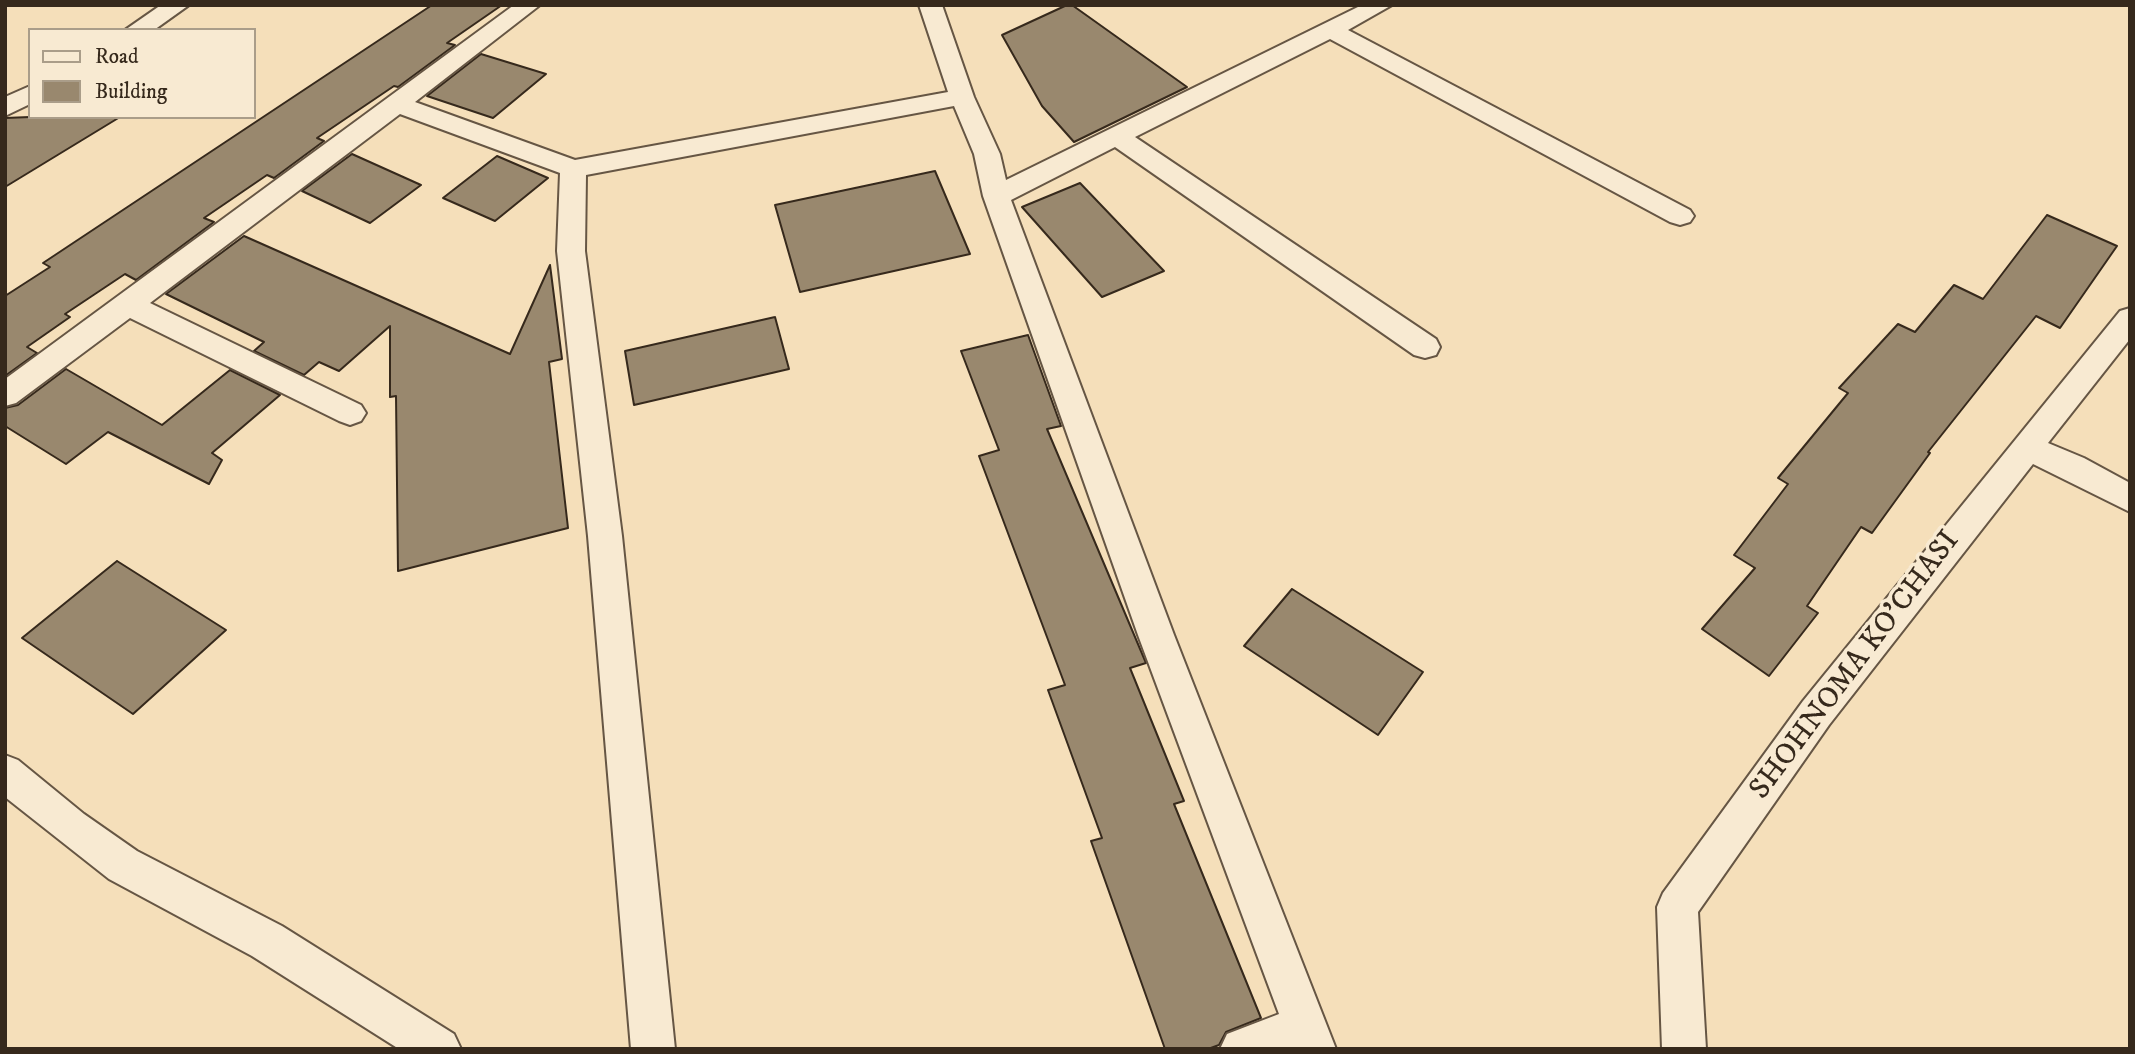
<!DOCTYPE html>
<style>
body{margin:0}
#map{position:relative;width:2135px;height:1054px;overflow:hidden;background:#f5dfba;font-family:"IM FELL DW Pica",serif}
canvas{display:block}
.frame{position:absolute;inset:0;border:7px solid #36291c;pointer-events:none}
.legend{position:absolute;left:28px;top:28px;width:228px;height:91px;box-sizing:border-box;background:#f8ead2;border:2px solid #aa9d89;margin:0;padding:9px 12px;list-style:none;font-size:21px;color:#36291c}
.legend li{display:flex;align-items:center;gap:14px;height:35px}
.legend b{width:35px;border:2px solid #aa9d89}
</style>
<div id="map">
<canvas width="2135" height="1054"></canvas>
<div class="frame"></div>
<ul class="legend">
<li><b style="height:9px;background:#f8ead2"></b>Road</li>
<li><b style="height:19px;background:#99886e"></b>Building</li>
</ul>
</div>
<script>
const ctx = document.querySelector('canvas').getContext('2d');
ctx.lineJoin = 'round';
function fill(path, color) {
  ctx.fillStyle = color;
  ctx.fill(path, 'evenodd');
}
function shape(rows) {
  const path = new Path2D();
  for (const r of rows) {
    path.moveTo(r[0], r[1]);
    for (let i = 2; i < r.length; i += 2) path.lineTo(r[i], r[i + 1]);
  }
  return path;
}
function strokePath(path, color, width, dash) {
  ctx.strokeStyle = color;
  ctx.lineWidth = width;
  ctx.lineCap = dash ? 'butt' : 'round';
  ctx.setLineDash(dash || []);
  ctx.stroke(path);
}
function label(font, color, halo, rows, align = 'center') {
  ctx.font = font + ' "IM FELL DW Pica",serif';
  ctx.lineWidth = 7;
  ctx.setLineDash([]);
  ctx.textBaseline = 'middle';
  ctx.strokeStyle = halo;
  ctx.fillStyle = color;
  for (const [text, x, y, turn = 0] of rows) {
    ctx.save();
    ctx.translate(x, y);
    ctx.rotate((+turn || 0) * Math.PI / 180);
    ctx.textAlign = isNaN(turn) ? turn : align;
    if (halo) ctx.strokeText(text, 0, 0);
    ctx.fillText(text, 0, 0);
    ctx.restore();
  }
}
const building = shape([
 [432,5,502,5,447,43,455,45,398,87,394,86,317,138,324,141,274,178,267,175,204,218,214,222,136,280,125,274,65,314,70,317,27,347,37,353,5,376,5,296,50,267,43,263,432,5],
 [1067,5,1072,5,1187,87,1074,142,1042,106,1002,35,1067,5],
 [481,54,546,74,493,118,427,96,481,54],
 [30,117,120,117,5,187,5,118,30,117],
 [352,154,421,185,370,223,302,191,352,154],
 [497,156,548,178,495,221,443,198,497,156],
 [935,171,970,254,800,292,775,205,935,171],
 [1080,183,1164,271,1102,297,1022,207,1080,183],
 [2047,215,2117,246,2060,328,2036,316,1928,452,1930,453,1872,533,1861,527,1807,606,1818,613,1769,676,1702,629,1755,568,1734,555,1788,484,1778,478,1848,393,1839,388,1898,324,1915,332,1954,285,1983,299,2047,215],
 [244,236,510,354,550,265,562,359,549,362,568,528,398,571,396,396,390,397,390,326,339,371,319,362,304,375,254,351,264,342,166,294,244,236],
 [775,317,789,369,634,405,625,351,775,317],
 [1028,335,1061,426,1047,429,1146,663,1130,668,1184,801,1174,804,1261,1018,1226,1032,1219,1045,1208,1049,1165,1049,1091,841,1102,838,1048,690,1065,685,979,456,999,450,961,351,1028,335],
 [66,369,162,425,230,370,280,395,212,453,222,460,209,484,108,432,66,464,5,426,5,408,18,405,66,369],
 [117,561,226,630,133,714,22,638,117,561],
 [1292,589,1423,672,1378,735,1244,646,1292,589]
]);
const street = shape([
 [161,5,189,5,154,30,125,30,161,5],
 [514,5,540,5,415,102,575,160,948,92,919,5,942,5,974,97,1000,154,1006,180,1362,5,1392,5,1348,30,1690,210,1694,216,1690,222,1680,225,1670,222,1330,39,1135,137,1436,339,1440,347,1436,355,1425,358,1414,355,1115,147,1011,200,1174,635,1336,1049,1220,1049,1227,1034,1279,1014,1138,635,983,196,974,154,954,106,586,175,585,251,622,536,675,1049,631,1049,588,536,557,251,560,173,400,114,150,303,361,405,366,413,361,421,350,425,339,421,130,318,16,403,5,406,5,379,514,5],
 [30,86,30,104,5,116,5,97,30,86],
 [2130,308,2130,339,2048,443,2084,458,2130,483,2130,512,2033,464,1829,725,1698,912,1706,1049,1662,1049,1657,907,1663,893,1803,701,2120,311,2130,308],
 [5,755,18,760,84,814,137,851,282,926,454,1034,461,1049,399,1049,252,956,109,879,5,797,5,755]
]);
const streetNames = [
 ["SHOHNOMA KO'CHASI",1856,666,-53]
];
fill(building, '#99886e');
strokePath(building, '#36291c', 2);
strokePath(street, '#665644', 4);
fill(street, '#f8ead2');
label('30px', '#36291c', '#f8ead2', streetNames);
</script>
